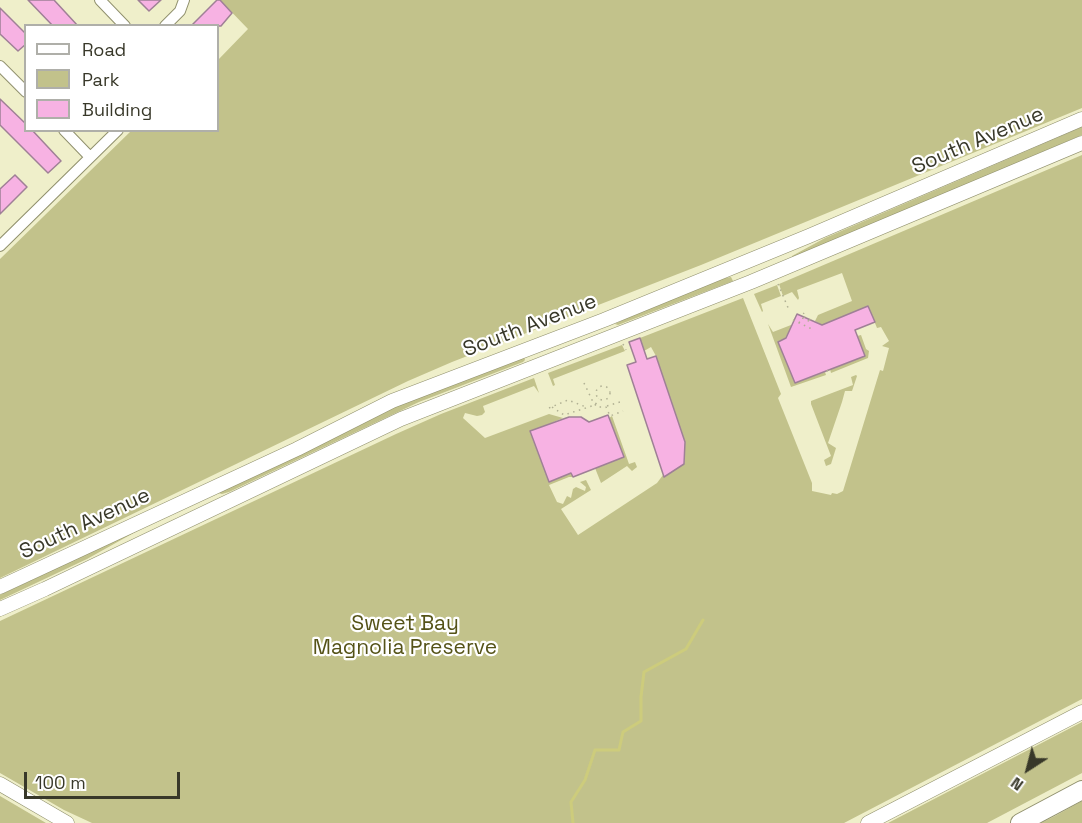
<!DOCTYPE html>
<style>
body{margin:0}
#map{position:relative;width:1082px;height:823px;overflow:hidden;background:#efefca;font-family:"Space Grotesk",sans-serif}
canvas{display:block}
.legend{position:absolute;left:24px;top:24px;width:195px;height:108px;box-sizing:border-box;background:#fff;border:2px solid #afafa9;margin:0;padding:8px 10px;list-style:none;font-size:18px;color:#383829}
.legend li{display:flex;align-items:center;gap:12px;height:30px}
.legend b{width:30px;border:2px solid #afafa9}
.north{position:absolute;left:998px;top:739px;width:60px;height:60px;-webkit-text-stroke:4px #fff;paint-order:stroke;rotate:216deg;font-size:16px;font-weight:700;line-height:24px;text-align:center;color:#383829}
.north::after{content:'';display:block;margin:auto;width:21px;height:27px;background:#383829;clip-path:polygon(50% 0,100% 100%,50% 72%,0 100%)}
.scale{position:absolute;left:24px;top:772px;width:156px;height:27px;box-sizing:border-box;border:3px solid #383829;border-top:0;padding-left:8px;font-size:18px;line-height:21px;white-space:nowrap;color:#383829;-webkit-text-stroke:4px #fff;paint-order:stroke}
</style>
<div id="map">
<canvas width="1082" height="823"></canvas>
<ul class="legend">
<li><b style="height:8px;background:#fff"></b>Road</li>
<li><b style="height:16px;background:#c2c28b"></b>Park</li>
<li><b style="height:16px;background:#f7b2e3"></b>Building</li>
</ul>
<div class="north">N</div>
<div class="scale">100 m</div>
</div>
<script>
const ctx = document.querySelector('canvas').getContext('2d');
ctx.lineJoin = 'round';
function fill(path, color) {
  ctx.fillStyle = color;
  ctx.fill(path, 'evenodd');
}
function shape(rows) {
  const path = new Path2D();
  for (const r of rows) {
    if (r.length === 3) {
      path.moveTo(r[0] + r[2], r[1]);
      path.arc(r[0], r[1], r[2], 0, 2 * Math.PI);
      continue;
    }
    path.moveTo(r[0], r[1]);
    for (let i = 2; i < r.length; i += 2) path.lineTo(r[i], r[i + 1]);
  }
  return path;
}
function strokePath(path, color, width, dash) {
  ctx.strokeStyle = color;
  ctx.lineWidth = width;
  ctx.lineCap = dash ? 'butt' : 'round';
  ctx.setLineDash(dash || []);
  ctx.stroke(path);
}
function label(font, color, halo, rows, align = 'center') {
  ctx.font = font + ' "Space Grotesk",sans-serif';
  ctx.lineWidth = 4.5;
  ctx.setLineDash([]);
  ctx.textBaseline = 'middle';
  ctx.strokeStyle = halo;
  ctx.fillStyle = color;
  for (const [text, x, y, turn = 0] of rows) {
    ctx.save();
    ctx.translate(x, y);
    ctx.rotate((+turn || 0) * Math.PI / 180);
    ctx.textAlign = isNaN(turn) ? turn : align;
    if (halo) ctx.strokeText(text, 0, 0);
    ctx.fillText(text, 0, 0);
    ctx.restore();
  }
}
const green = shape([
 [220,0,1082,0,1082,108,701,265,452,362,408,381,0,578,0,259,131,131,218,130,218,60,248,29],
 [1082,127,1082,135,831,243,793,258,792,256,825,238],
 [1082,155,1082,699,844,823,92,823,64,810,0,773,0,621,396,434,441,414,534,378,539,393,534,386,483,406,485,412,482,415,477,416,465,413,463,418,485,438,549,414,563,418,530,432,549,482,571,473,573,477,569,477,549,485,557,502,563,504,567,496,571,498,573,489,576,487,585,491,586,487,580,482,586,480,591,490,561,509,578,535,657,483,663,475,664,476,684,464,685,442,656,356,651,347,644,351,640,338,743,298,781,394,778,398,812,483,812,491,831,495,832,493,837,494,843,491,880,370,883,371,889,348,882,346,889,341,881,327,877,328,868,306,822,325,815,321,818,315,852,301,842,273,797,290,799,298,798,300,792,292,783,296,779,284],
 [731,277,733,281,618,325,615,324,656,303,719,279],
 [777,285,781,296,761,304,763,311,762,312,754,294],
 [768,324,773,332,791,325,804,332,778,342,795,383,825,372,826,375,791,387],
 [861,335,866,349,869,351,868,358,831,373,830,369,857,336],
 [622,345,625,351,553,379,555,385,553,386,548,373],
 [524,357,525,360,523,362,419,402,229,492,222,494,218,493,418,396],
 [856,375,857,376,852,391,845,391,842,402,828,443,836,448,831,464,826,466,824,460,831,456,811,404,811,401,853,385,851,377],
 [612,416,629,464,635,462,637,467,632,471,627,466,601,483,595,468,624,457,609,418],
 [148,525,87,559,0,600,0,595],
 [1082,722,1082,773,987,823,888,823],
 [0,796,46,823,0,823],
 [1082,801,1082,823,1041,823,1055,816]
]);
const stream = shape([
 [573,823,571,802,585,780,595,750,619,750,623,732,641,721,641,697,644,672,686,649,703,620]
]);
const building = shape([
 [28,0,54,0,78,26,53,26,28,0],
 [138,0,161,0,149,11,138,0],
 [217,0,220,0,232,13,221,26,191,26,217,0],
 [0,8,26,34,26,44,18,51,0,34,0,8],
 [0,99,26,124,26,130,32,130,61,161,48,173,0,125,0,99],
 [15,175,27,187,0,214,0,189,15,175],
 [868,306,875,322,855,330,865,356,795,383,778,342,786,338,797,314,822,325,868,306],
 [640,338,647,359,656,356,685,442,684,464,664,477,627,365,636,362,629,342,640,338],
 [608,415,624,457,573,477,571,473,549,482,530,431,569,417,581,417,589,422,608,415]
]);
const path = shape([
 [778,284,789,310],
 [793,320,812,329],
 [799,323,802,318,811,322,811,320,802,316,804,313],
 [623,344,626,350],
 [827,370,829,374],
 [584,383,593,402,597,407,606,407,610,416,623,411],
 [603,393,7],
 [607,406,620,402],
 [552,407,564,415,595,405,599,399],
 [549,408,568,400,586,407]
]);
const street = shape([
 [100,0,125,26],
 [165,26,180,11,184,0],
 [0,66,26,92],
 [64,130,90,157],
 [0,246,118,130]
]);
const secondary = shape([
 [0,587,297,449,392,401,604,320,809,236,1082,119],
 [0,609,45,589,401,419,751,282,1082,143],
 [0,784,67,823],
 [868,823,1082,712]
]);
const highway = shape([
 [1020,823,1082,790]
]);
const streetNames = [
 ["South Avenue",978,141,-23],
 ["South Avenue",530,326,-21],
 ["South Avenue",85,524,-25]
];
const parkNames = [
 ["Sweet Bay",405,624],
 ["Magnolia Preserve",405,648]
];
fill(green, '#c2c28b');
strokePath(stream, '#cdcc7c', 3);
fill(building, '#f7b2e3');
strokePath(building, '#9f8096', 1.5);
strokePath(street, '#90906d', 12);
strokePath(secondary, '#90906d', 15);
strokePath(highway, '#90906d', 20);
strokePath(path, '#b0b093', 1.5, [1.5, 4.5]);
strokePath(street, '#fff', 10);
strokePath(secondary, '#fff', 14);
strokePath(highway, '#fff', 18);
label('21px', '#383829', '#fff', streetNames);
label('21px', '#555318', '#fff', parkNames);
</script>
